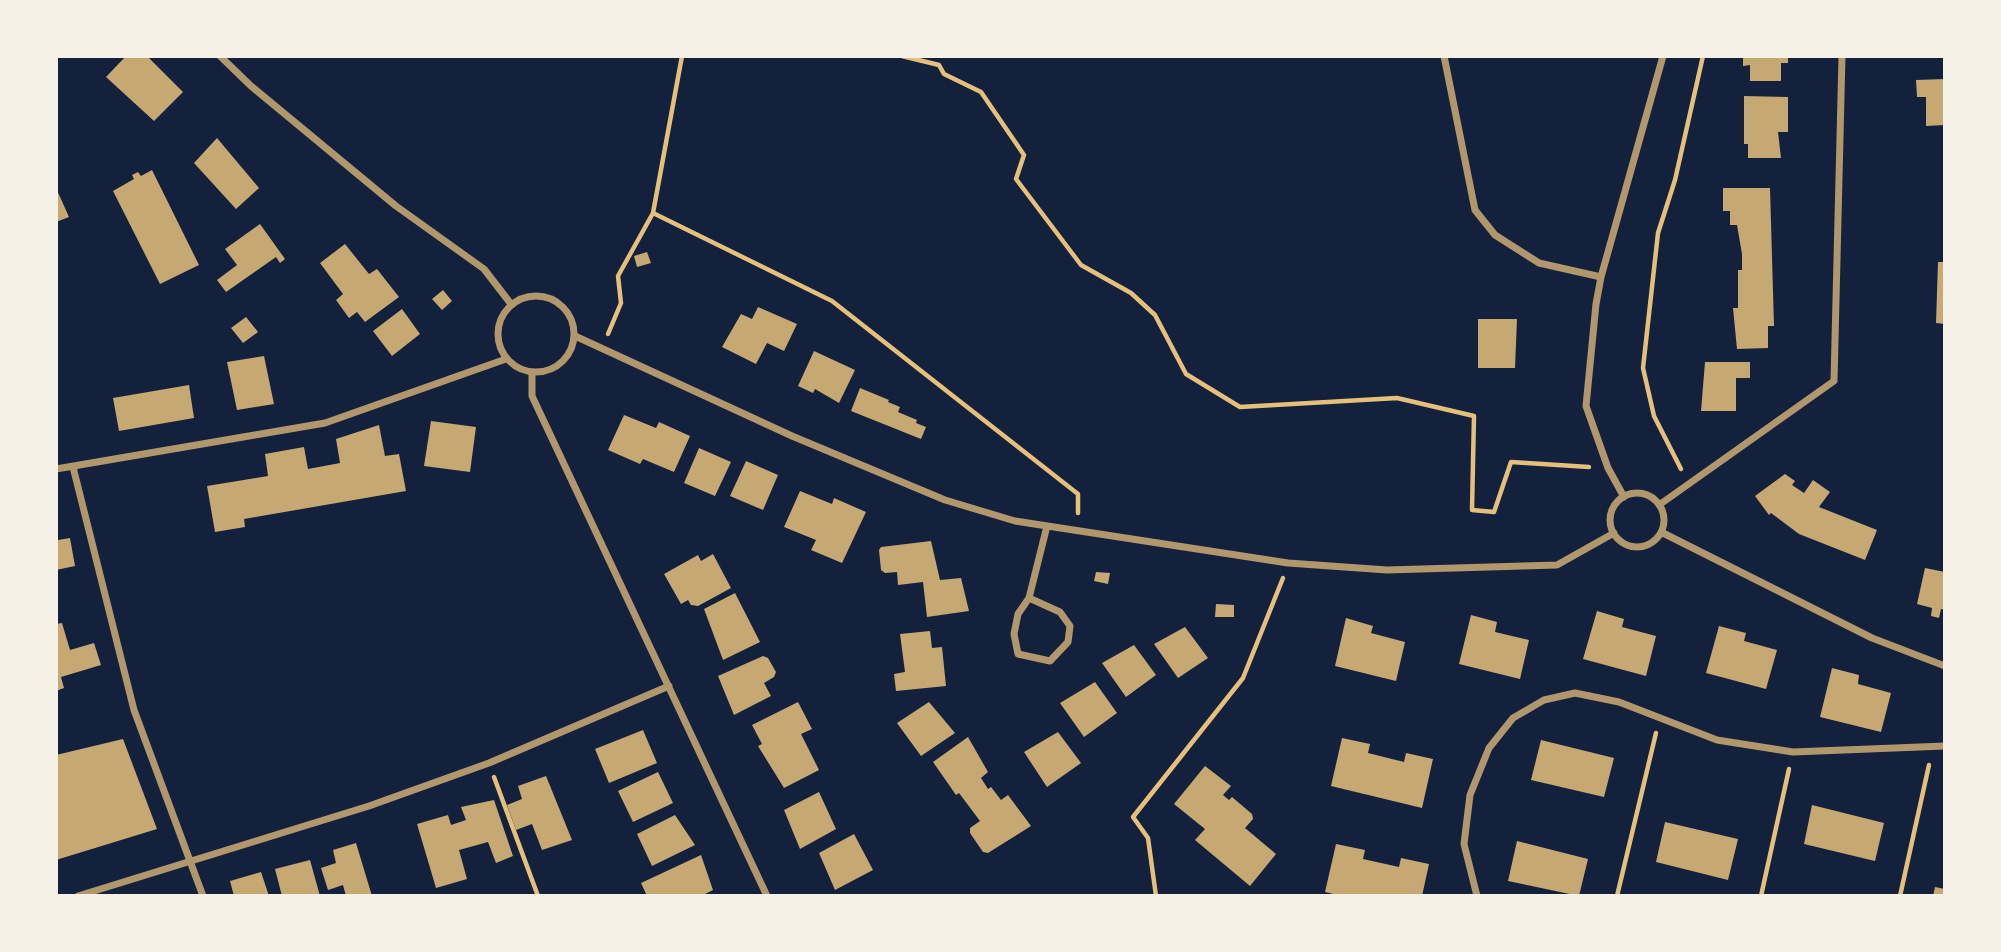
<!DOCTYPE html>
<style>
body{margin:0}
#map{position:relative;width:2001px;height:952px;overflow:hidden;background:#14213d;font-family:"Source Sans 3",sans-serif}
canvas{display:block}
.frame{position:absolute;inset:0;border:58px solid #f6f1e7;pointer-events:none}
</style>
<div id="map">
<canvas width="2001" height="952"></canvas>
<div class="frame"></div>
</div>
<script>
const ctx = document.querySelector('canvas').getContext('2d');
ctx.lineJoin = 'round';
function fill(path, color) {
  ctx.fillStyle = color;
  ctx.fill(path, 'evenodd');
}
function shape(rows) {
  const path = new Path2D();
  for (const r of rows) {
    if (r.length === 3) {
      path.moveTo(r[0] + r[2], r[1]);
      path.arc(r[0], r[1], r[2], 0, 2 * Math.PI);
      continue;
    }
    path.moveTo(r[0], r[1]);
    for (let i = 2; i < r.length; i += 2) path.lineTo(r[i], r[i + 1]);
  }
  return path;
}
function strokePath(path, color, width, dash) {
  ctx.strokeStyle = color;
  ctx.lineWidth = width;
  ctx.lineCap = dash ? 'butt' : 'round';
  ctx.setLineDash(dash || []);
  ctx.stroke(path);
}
const building = shape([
 [126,56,147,56,183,92,154,121,106,77],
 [1743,56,1788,56,1788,63,1781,63,1781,81,1750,81,1750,65,1743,66],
 [1945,79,1945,125,1926,126,1926,97,1917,97,1916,80],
 [1744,96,1788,97,1788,132,1778,132,1781,158,1748,158,1748,144,1744,144],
 [217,138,259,188,236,209,194,163],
 [152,170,199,265,160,284,113,191,134,179,132,175,138,172,141,176],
 [56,188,69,217,56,222],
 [1723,188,1770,188,1774,326,1768,326,1768,348,1737,349,1733,308,1738,308,1738,270,1742,270,1742,254,1737,225,1730,225,1730,211,1723,211],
 [260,224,285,259,280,263,276,257,226,292,217,280,237,265,225,249],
 [345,244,369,274,377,269,399,297,365,322,357,312,349,318,336,300,343,294,320,263],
 [647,252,651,263,637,267,634,256],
 [1938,262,1945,262,1945,324,1936,323],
 [443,290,452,301,442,310,432,299],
 [758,307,797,324,784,351,767,343,756,364,722,347,741,314,752,319],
 [402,309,420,334,392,356,373,331],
 [246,317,258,332,243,343,231,328],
 [1478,319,1517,319,1515,368,1478,368],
 [814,351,855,370,839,403,815,389,813,393,798,386],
 [264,356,274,404,237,410,227,362],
 [1705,362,1750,362,1750,378,1736,378,1736,411,1701,411],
 [189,385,194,418,119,431,113,398],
 [860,388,889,400,888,402,900,407,898,412,917,420,916,423,926,427,921,439,851,411],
 [624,415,656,428,659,422,690,436,674,472,643,459,640,464,608,450],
 [431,421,476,427,470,472,424,466],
 [379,425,385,456,399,454,406,491,244,519,245,527,215,532,207,486,268,476,265,454,304,447,308,469,340,463,336,439],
 [699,448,731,462,715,496,684,483],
 [746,461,778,475,763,510,730,496],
 [1785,474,1795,481,1792,485,1804,493,1813,480,1830,492,1819,507,1877,530,1865,560,1799,534,1771,513,1769,515,1755,496],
 [800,491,832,504,834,498,866,512,842,563,811,550,816,540,784,527],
 [56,534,58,540,70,538,75,566,56,570],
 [931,541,940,580,961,578,969,611,927,617,923,582,898,585,897,572,885,573,881,570,879,550,881,547],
 [713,554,731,588,698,606,691,605,688,600,681,604,664,574,698,555,701,561],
 [1925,568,1945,572,1945,610,1941,609,1939,618,1931,616,1932,608,1917,604],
 [1096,572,1110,573,1108,584,1094,581],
 [735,593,760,642,723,660,704,609],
 [1216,604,1234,605,1234,617,1215,617],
 [1597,611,1624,619,1622,627,1656,636,1646,676,1583,659],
 [1471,615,1497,622,1495,632,1529,640,1520,679,1459,664],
 [1346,618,1373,626,1371,633,1405,642,1396,681,1335,666],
 [62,623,70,650,94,643,101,665,61,677,64,688,56,691,56,624],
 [1719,626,1746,633,1744,641,1777,650,1766,689,1706,673],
 [1185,627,1208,658,1178,678,1154,644],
 [930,631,932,648,942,647,946,686,896,691,894,674,905,672,900,634],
 [1134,645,1156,675,1126,697,1102,663],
 [763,656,768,658,776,672,774,677,764,683,771,696,734,715,718,676],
 [1832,668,1859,675,1858,684,1891,693,1881,732,1820,717],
 [1095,682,1117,713,1084,737,1060,703],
 [798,702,812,729,801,734,819,770,784,788,758,746,762,744,752,725],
 [929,702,955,733,921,756,897,723],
 [643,730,657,763,609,783,595,749],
 [1058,732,1081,763,1047,787,1024,752],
 [968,737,988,772,981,778,988,789,991,787,1001,800,1008,795,1031,826,988,853,983,852,970,833,970,828,980,821,959,793,956,795,933,762],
 [1342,738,1370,744,1368,753,1404,762,1406,753,1433,759,1422,808,1331,786],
 [123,739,157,829,56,860,56,755],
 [1541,740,1614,758,1604,797,1531,780],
 [1205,766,1231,786,1223,795,1229,800,1232,797,1252,814,1253,819,1245,828,1276,854,1250,886,1195,840,1205,829,1174,804],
 [658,772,673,803,633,822,618,791],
 [546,776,572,840,542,850,532,824,516,830,507,805,522,799,518,786],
 [819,792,836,829,800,849,784,810],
 [494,800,513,856,496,863,488,842,459,850,467,879,436,888,417,824,448,815,451,825,466,820,461,807],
 [1812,805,1884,823,1875,861,1804,844],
 [675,815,695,845,652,866,637,834],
 [1665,822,1738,839,1728,880,1656,862],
 [854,834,873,870,835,890,819,853],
 [1517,841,1588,859,1579,896,1508,881],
 [356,843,372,896,346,896,343,885,328,890,321,868,336,863,333,850],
 [1336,844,1365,850,1363,859,1399,867,1401,858,1429,864,1422,896,1342,896,1325,892],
 [701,855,713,890,701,896,647,896,641,883],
 [310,860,320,896,282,896,275,869],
 [261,872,269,896,234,896,230,881],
 [1935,887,1945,889,1945,896,1933,896]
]);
const path = shape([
 [902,56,939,65,944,74,981,92,1024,155,1016,179,1081,265,1131,293,1155,315,1186,374,1240,407,1397,398,1474,416,1472,510,1494,512,1511,462,1589,467],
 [653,213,832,301,1078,494,1078,513],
 [608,334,621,303,618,276,653,213,682,56],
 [1681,469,1654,416,1643,368,1658,233,1675,180,1703,56],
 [494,777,538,896],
 [1156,896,1148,838,1133,817,1243,678,1283,578],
 [1617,896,1656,733],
 [1761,896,1789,769],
 [1900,896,1929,765]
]);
const minor = shape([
 [220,56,251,86,396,206,484,269,511,304],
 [1444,56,1475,210,1495,235,1539,263,1601,277],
 [536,334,38],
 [575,336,792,436,945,500,1015,521,1288,563,1387,570,1557,565,1614,533],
 [532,373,532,396,767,896],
 [73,467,134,710,203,896],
 [56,469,325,423,506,359],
 [1637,520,27],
 [1624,497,1608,468,1586,406,1596,304,1601,277,1663,56],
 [1659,505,1834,381,1842,56],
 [1661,532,1872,638,1945,666],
 [1029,598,1060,612,1070,626,1068,642,1050,661,1018,654,1014,634,1018,614,1029,598,1047,526],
 [78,896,369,806,489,763,669,686],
 [1477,896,1464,844,1470,795,1489,748,1513,718,1544,700,1575,693,1619,702,1717,740,1793,752,1945,746]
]);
fill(building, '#c6a872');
strokePath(path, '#e5c07b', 4.5);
strokePath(minor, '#b1986c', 7);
</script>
